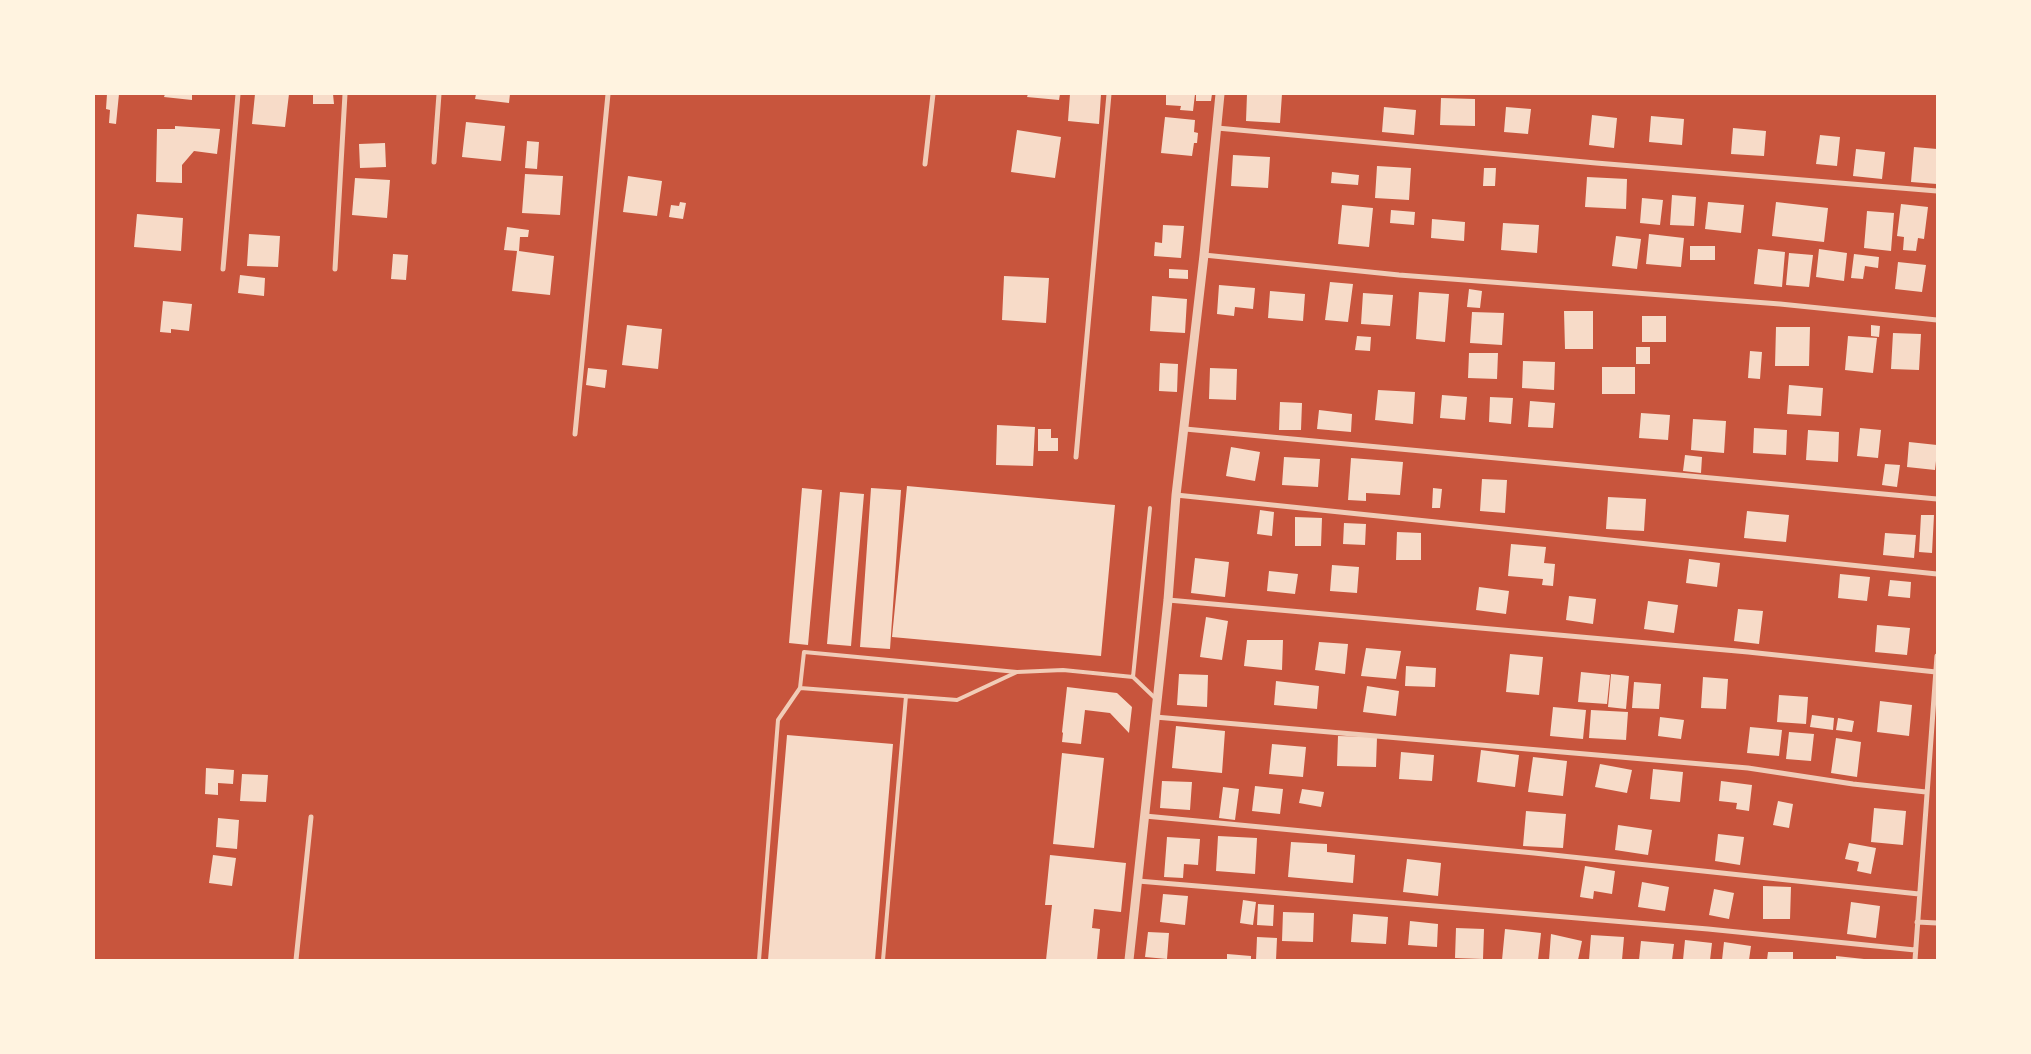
<!DOCTYPE html>
<style>
body{margin:0}
#map{position:relative;width:2031px;height:1054px;overflow:hidden;background:#c8553d;font-family:Commissioner,sans-serif}
canvas{display:block}
.frame{position:absolute;inset:0;border:95px solid #fff3e0;pointer-events:none}
</style>
<div id="map">
<canvas width="2031" height="1054"></canvas>
<div class="frame"></div>
</div>
<script>
const ctx = document.querySelector('canvas').getContext('2d');
ctx.lineJoin = 'round';
function fill(path, color) {
  ctx.fillStyle = color;
  ctx.fill(path, 'evenodd');
}
function shape(rows) {
  const path = new Path2D();
  for (const r of rows) {
    path.moveTo(r[0], r[1]);
    for (let i = 2; i < r.length; i += 2) path.lineTo(r[i], r[i + 1]);
  }
  return path;
}
function strokePath(path, color, width, dash) {
  ctx.strokeStyle = color;
  ctx.lineWidth = width;
  ctx.lineCap = dash ? 'butt' : 'round';
  ctx.setLineDash(dash || []);
  ctx.stroke(path);
}
const building = shape([
 [107,94,119,94,116,124,109,123,110,110,106,109],
 [165,94,192,94,192,100,164,97],
 [255,94,289,94,285,127,252,124],
 [313,94,333,94,334,104,313,104],
 [476,94,510,94,509,103,475,99],
 [1028,94,1060,94,1059,100,1027,97],
 [1070,94,1101,94,1099,124,1068,121],
 [1166,94,1195,94,1193,111,1180,110,1181,106,1166,105],
 [1196,94,1212,94,1211,101,1196,101],
 [1247,94,1282,94,1280,123,1246,121],
 [1441,98,1475,99,1475,126,1440,125],
 [1384,107,1416,110,1414,135,1382,132],
 [1506,107,1531,109,1528,134,1504,132],
 [1592,115,1617,118,1614,148,1589,145],
 [1651,116,1684,119,1682,145,1649,142],
 [1165,117,1195,120,1194,132,1198,133,1197,143,1194,143,1192,156,1161,153],
 [466,122,505,126,501,161,462,157],
 [175,126,220,129,217,154,194,151,182,165,182,183,156,182,157,129,175,129],
 [1733,128,1766,131,1764,156,1731,154],
 [1017,130,1061,137,1055,178,1011,172],
 [1820,135,1840,137,1837,166,1816,164],
 [527,141,539,142,537,169,525,168],
 [385,143,386,167,360,168,359,144],
 [1914,147,1937,149,1937,184,1911,182],
 [1856,149,1885,152,1882,179,1853,176],
 [1233,155,1270,157,1268,188,1231,186],
 [1377,166,1411,168,1409,200,1375,198],
 [1484,168,1496,168,1495,186,1483,186],
 [1332,172,1359,175,1358,185,1331,183],
 [525,174,563,176,560,215,522,213],
 [628,176,662,181,657,216,623,212],
 [1587,177,1627,179,1626,209,1585,207],
 [355,178,390,180,387,218,352,215],
 [1672,195,1696,197,1694,226,1670,225],
 [1642,198,1663,200,1660,225,1640,223],
 [680,202,686,203,683,219,669,217,671,205,679,206],
 [1708,202,1744,205,1741,233,1705,229],
 [1776,202,1828,208,1824,242,1772,236],
 [1901,204,1928,207,1924,239,1918,238,1916,251,1903,250,1904,237,1897,236],
 [1342,205,1373,208,1369,247,1338,244],
 [1391,210,1415,212,1414,225,1390,223],
 [1867,211,1894,213,1891,251,1864,248],
 [137,214,183,218,181,251,134,247],
 [1432,219,1465,222,1464,241,1431,238],
 [1503,223,1539,225,1537,253,1501,250],
 [1163,225,1184,226,1181,258,1154,256,1155,242,1162,243],
 [507,227,529,230,528,237,520,237,519,251,554,256,550,295,512,291,517,251,504,250],
 [249,234,280,236,278,267,247,266],
 [1649,234,1684,238,1681,267,1646,264],
 [1616,236,1641,239,1637,269,1612,266],
 [1690,246,1715,246,1715,260,1690,260],
 [1758,249,1785,252,1782,287,1754,284],
 [1819,249,1847,253,1844,281,1816,277],
 [1789,253,1813,255,1809,287,1786,285],
 [393,254,408,255,406,280,391,279],
 [1854,254,1879,257,1878,268,1865,266,1863,279,1851,278],
 [1898,262,1926,265,1922,292,1895,289],
 [1169,269,1188,270,1188,279,1169,278],
 [240,275,265,278,264,296,238,293],
 [1004,276,1049,278,1046,323,1002,320],
 [1330,282,1353,284,1348,322,1325,320],
 [1219,285,1255,288,1253,309,1235,307,1234,316,1217,314],
 [1469,289,1482,291,1480,308,1467,307],
 [1270,291,1305,294,1303,321,1268,318],
 [1419,292,1449,294,1445,342,1416,339],
 [1363,293,1393,295,1390,326,1361,324],
 [1152,296,1187,299,1185,333,1150,331],
 [163,301,192,304,189,331,171,329,171,333,160,332],
 [1564,311,1593,311,1593,349,1565,349],
 [1472,312,1504,313,1502,345,1470,343],
 [1642,316,1666,316,1666,342,1642,342],
 [627,325,662,329,658,369,622,365],
 [1871,325,1880,326,1879,337,1871,336],
 [1776,327,1810,327,1809,366,1775,366],
 [1893,333,1921,334,1919,370,1891,369],
 [1357,336,1371,337,1370,351,1355,350],
 [1848,336,1877,338,1873,373,1845,370],
 [1636,347,1650,347,1650,364,1636,364],
 [1750,351,1762,352,1760,379,1748,378],
 [1469,353,1498,353,1497,379,1468,378],
 [1523,361,1555,362,1554,390,1522,388],
 [1160,363,1178,364,1177,392,1159,391],
 [1602,367,1635,367,1635,394,1602,394],
 [588,368,607,370,605,388,586,385],
 [1210,368,1237,369,1236,400,1209,399],
 [1789,385,1823,388,1821,416,1787,414],
 [1378,390,1415,392,1413,424,1375,420],
 [1442,395,1467,397,1465,420,1440,418],
 [1490,397,1513,398,1511,424,1489,422],
 [1530,401,1555,403,1553,428,1528,427],
 [1280,402,1302,403,1301,430,1279,430],
 [1319,410,1352,414,1351,432,1317,429],
 [1641,413,1670,415,1668,440,1639,438],
 [1693,419,1726,421,1724,453,1691,450],
 [997,425,1035,427,1033,466,996,465],
 [1754,428,1787,430,1786,455,1753,453],
 [1860,428,1881,430,1878,458,1857,456],
 [1038,429,1051,429,1051,438,1058,438,1058,451,1038,451],
 [1808,430,1839,432,1838,462,1806,460],
 [1909,442,1937,445,1937,462,1936,461,1935,470,1907,467],
 [1231,447,1260,452,1255,481,1226,476],
 [1685,455,1702,457,1701,473,1683,471],
 [1284,457,1320,459,1318,487,1282,485],
 [1351,458,1403,462,1400,495,1366,493,1366,501,1348,500],
 [1885,464,1900,465,1897,487,1882,485],
 [1482,479,1507,480,1505,513,1480,511],
 [907,486,1115,505,1101,656,892,637],
 [802,488,822,490,808,645,789,643],
 [871,488,901,490,890,649,860,647],
 [1433,488,1442,489,1440,508,1432,508],
 [840,492,864,494,851,646,827,644],
 [1608,497,1646,499,1644,531,1606,529],
 [1260,510,1274,512,1272,536,1257,534],
 [1747,511,1789,515,1786,542,1744,538],
 [1921,515,1934,515,1932,553,1919,552],
 [1295,517,1322,518,1321,546,1295,546],
 [1344,523,1366,524,1365,545,1343,544],
 [1397,532,1421,533,1421,560,1396,560],
 [1885,533,1916,535,1914,558,1883,555],
 [1511,544,1546,547,1544,563,1555,564,1553,586,1542,585,1543,579,1508,576],
 [1195,558,1229,562,1225,597,1191,593],
 [1689,559,1720,563,1717,587,1686,583],
 [1332,565,1359,567,1357,593,1330,591],
 [1269,571,1298,574,1295,594,1267,591],
 [1840,574,1870,577,1867,601,1838,598],
 [1890,580,1911,582,1910,598,1888,596],
 [1479,587,1509,591,1506,614,1476,610],
 [1569,596,1596,599,1593,624,1566,620],
 [1648,601,1678,605,1674,633,1644,629],
 [1738,609,1763,611,1759,644,1734,641],
 [1206,617,1228,621,1222,660,1200,657],
 [1877,625,1910,628,1907,655,1875,652],
 [1247,640,1283,640,1282,670,1244,666],
 [1319,642,1348,644,1345,674,1315,670],
 [1366,648,1401,651,1396,679,1361,676],
 [1510,654,1543,657,1539,695,1506,692],
 [1406,666,1436,668,1435,687,1405,686],
 [1581,672,1610,675,1607,704,1578,702],
 [1179,674,1208,675,1207,707,1177,705],
 [1611,674,1629,676,1626,709,1608,707],
 [1703,677,1728,679,1726,709,1701,708],
 [1276,681,1319,686,1317,709,1274,705],
 [1634,682,1661,684,1659,709,1632,708],
 [1367,686,1399,691,1396,716,1363,712],
 [1067,687,1117,693,1132,707,1129,733,1110,713,1085,710,1081,744,1062,742,1063,733,1062,732],
 [1779,695,1808,697,1806,724,1777,722],
 [1880,701,1912,705,1909,736,1877,732],
 [1553,707,1586,710,1583,739,1550,736],
 [1591,710,1628,712,1626,740,1589,738],
 [1812,715,1834,718,1833,730,1810,727],
 [1660,717,1684,720,1681,739,1658,736],
 [1838,718,1854,721,1852,732,1836,730],
 [1176,726,1225,731,1222,773,1172,768],
 [1750,727,1782,730,1779,756,1747,753],
 [1789,732,1814,734,1811,761,1786,759],
 [787,735,893,744,875,960,768,960],
 [1338,736,1377,737,1376,767,1337,766],
 [1836,738,1861,742,1857,777,1831,773],
 [1272,744,1306,747,1303,777,1269,774],
 [1481,750,1519,755,1515,787,1477,782],
 [1401,752,1434,755,1432,781,1399,779],
 [1062,753,1104,758,1094,848,1053,844],
 [1533,757,1567,761,1563,796,1528,792],
 [1600,764,1632,770,1627,793,1595,787],
 [206,768,234,770,233,784,218,783,218,795,205,794],
 [1653,769,1683,772,1680,802,1650,799],
 [242,774,268,775,266,802,240,801],
 [1162,781,1192,782,1190,810,1160,808],
 [1721,781,1752,785,1749,811,1736,809,1737,803,1719,801],
 [1255,786,1283,789,1280,814,1252,811],
 [1223,787,1239,789,1235,820,1219,818],
 [1302,789,1324,792,1321,807,1299,803],
 [1778,801,1793,804,1789,828,1773,825],
 [1874,808,1906,811,1903,845,1871,842],
 [1526,811,1566,814,1563,848,1523,846],
 [218,818,239,820,237,849,216,847],
 [1618,825,1652,830,1648,855,1615,850],
 [1718,834,1744,837,1740,865,1715,861],
 [1218,836,1257,838,1255,874,1216,871],
 [1167,837,1200,839,1198,865,1184,864,1183,878,1164,877],
 [1291,842,1327,844,1327,852,1355,855,1353,883,1288,877],
 [1849,843,1876,848,1871,874,1857,871,1859,862,1845,859],
 [213,855,236,858,232,886,209,883],
 [1050,855,1126,863,1121,912,1094,909,1092,928,1100,929,1097,960,1046,960,1052,905,1045,905],
 [1407,859,1441,863,1438,896,1403,892],
 [1585,866,1615,871,1612,894,1594,891,1593,899,1580,897],
 [1642,882,1669,887,1665,911,1638,907],
 [1763,886,1791,887,1790,919,1763,919],
 [1714,889,1734,893,1729,919,1709,915],
 [1163,894,1188,896,1185,925,1160,922],
 [1243,900,1256,902,1253,925,1240,923],
 [1851,902,1880,906,1876,938,1847,934],
 [1258,904,1274,905,1273,926,1257,925],
 [1283,912,1314,913,1313,942,1282,941],
 [1353,914,1388,917,1386,944,1351,942],
 [1410,921,1438,924,1437,947,1408,945],
 [1456,928,1484,929,1483,959,1455,958],
 [1505,929,1541,933,1538,960,1502,960],
 [1148,932,1169,933,1167,959,1145,957],
 [1551,934,1582,941,1578,960,1549,960],
 [1591,935,1624,937,1622,960,1589,960],
 [1257,937,1277,938,1276,960,1256,960],
 [1685,940,1712,943,1710,960,1683,960],
 [1641,941,1674,944,1672,960,1639,960],
 [1724,942,1751,946,1749,960,1722,960],
 [1768,952,1793,952,1793,960,1767,960],
 [1227,954,1251,956,1251,960,1227,960],
 [1836,956,1864,959,1864,960,1836,960]
]);
const service = shape([
 [1017,672,957,700,800,688,804,652,1017,672,1063,670,1133,677,1156,699],
 [1133,677,1150,508],
 [759,960,778,720,800,688],
 [883,960,906,696]
]);
const minor = shape([
 [1217,128,1596,163,1937,191],
 [434,162,439,94],
 [925,164,933,94],
 [1204,255,1399,275,1780,304,1937,320],
 [223,269,238,94],
 [335,269,345,94],
 [1185,429,1937,499],
 [575,434,608,94],
 [1076,457,1109,94],
 [1176,495,1937,574],
 [1168,600,1748,652,1936,672],
 [1155,717,1748,768,1853,784,1926,792],
 [1145,816,1534,853,1919,894],
 [1138,881,1708,929,1915,950],
 [1917,922,1937,923],
 [296,960,311,817],
 [1915,960,1937,656]
]);
const tertiary = shape([
 [1129,960,1168,600,1176,495,1204,255,1220,94]
]);
fill(building, '#f7dbc8');
strokePath(service, '#f1ccb7', 4);
strokePath(minor, '#f1ccb7', 5);
strokePath(tertiary, '#f1ccb7', 9);
</script>
